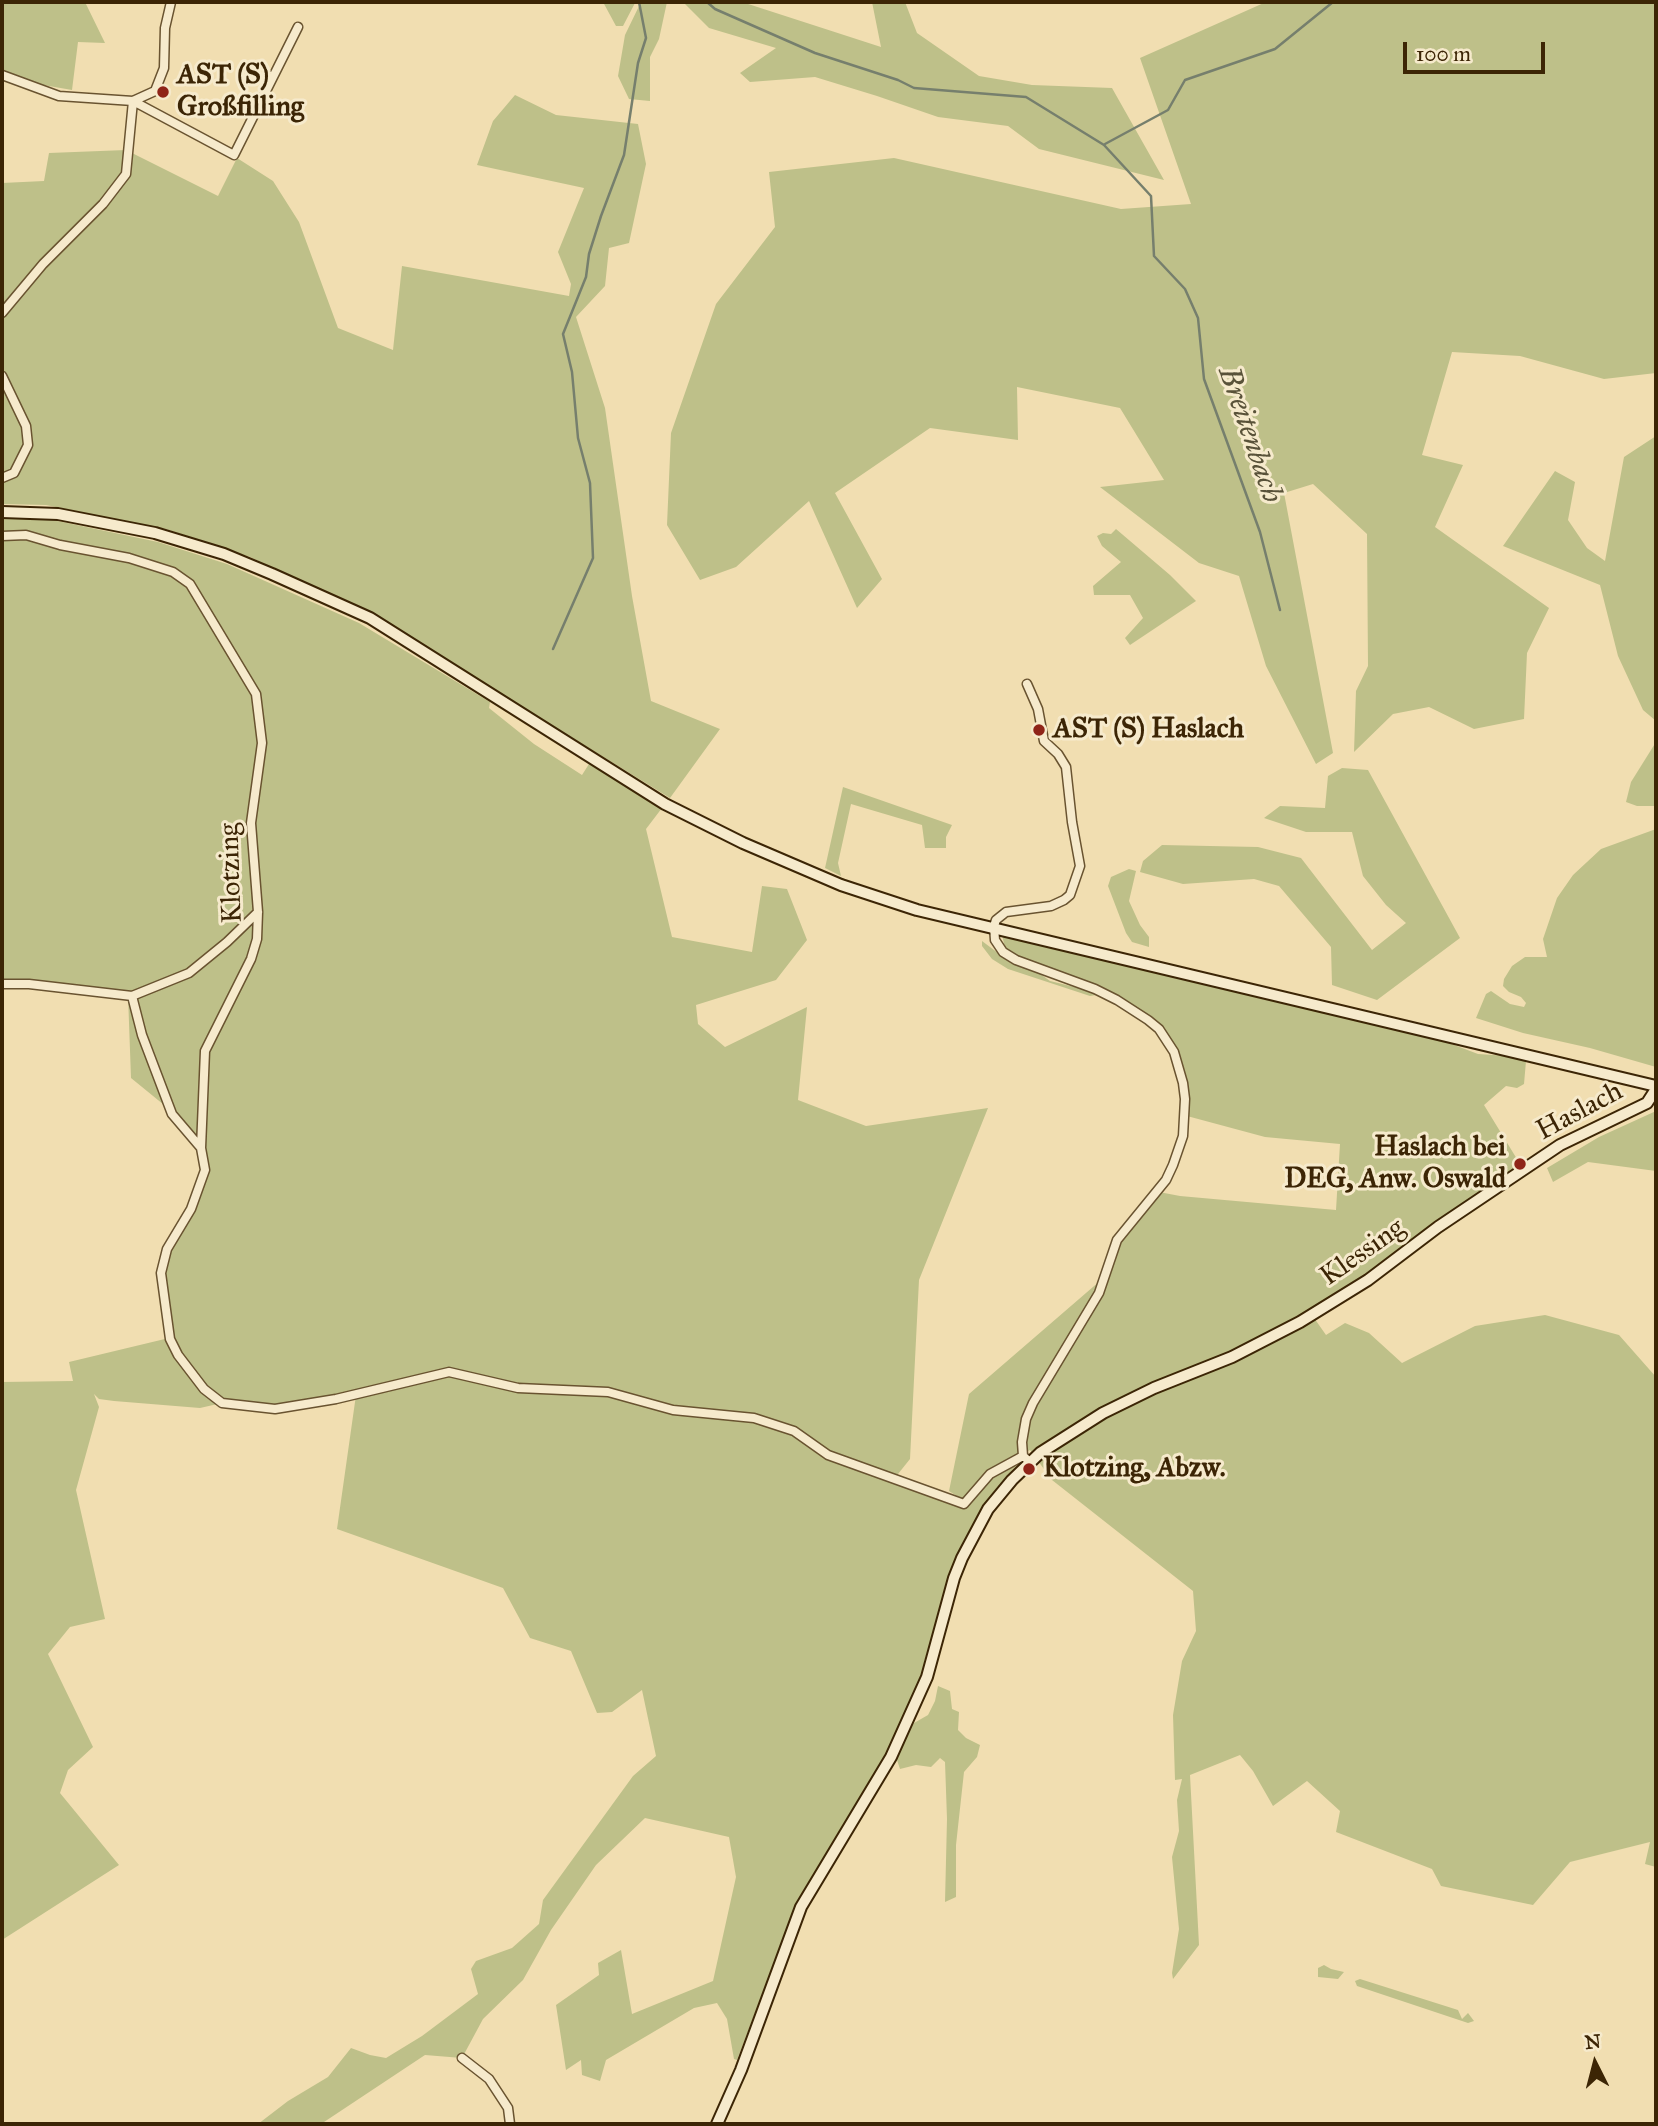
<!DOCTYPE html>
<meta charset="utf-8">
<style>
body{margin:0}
#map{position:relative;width:1658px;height:2126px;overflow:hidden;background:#f1deb1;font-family:"IM FELL Great Primer",serif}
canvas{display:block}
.frame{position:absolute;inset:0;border:4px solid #3c2505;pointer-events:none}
.north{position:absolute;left:1560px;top:2028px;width:70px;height:70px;-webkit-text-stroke:5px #f6eacc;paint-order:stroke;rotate:354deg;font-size:19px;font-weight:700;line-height:28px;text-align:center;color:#3c2505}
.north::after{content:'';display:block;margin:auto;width:24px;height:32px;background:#3c2505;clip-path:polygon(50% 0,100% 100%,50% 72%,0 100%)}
.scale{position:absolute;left:1403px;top:42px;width:142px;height:32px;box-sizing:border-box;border:4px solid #3c2505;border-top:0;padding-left:9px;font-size:21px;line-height:24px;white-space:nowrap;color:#3c2505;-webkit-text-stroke:5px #f6eacc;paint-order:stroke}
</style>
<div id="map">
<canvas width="1658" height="2126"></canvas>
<div class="frame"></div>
<div class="north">N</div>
<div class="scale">100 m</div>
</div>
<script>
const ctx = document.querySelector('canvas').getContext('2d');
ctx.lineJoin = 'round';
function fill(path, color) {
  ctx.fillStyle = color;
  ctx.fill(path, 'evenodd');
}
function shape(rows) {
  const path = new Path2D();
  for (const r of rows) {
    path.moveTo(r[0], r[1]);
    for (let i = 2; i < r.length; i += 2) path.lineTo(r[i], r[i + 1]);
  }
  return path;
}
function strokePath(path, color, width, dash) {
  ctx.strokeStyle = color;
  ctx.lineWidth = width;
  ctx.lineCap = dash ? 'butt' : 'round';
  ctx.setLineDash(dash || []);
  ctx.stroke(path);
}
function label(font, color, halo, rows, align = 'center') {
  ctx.font = font + ' "IM FELL Great Primer",serif';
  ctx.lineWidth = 6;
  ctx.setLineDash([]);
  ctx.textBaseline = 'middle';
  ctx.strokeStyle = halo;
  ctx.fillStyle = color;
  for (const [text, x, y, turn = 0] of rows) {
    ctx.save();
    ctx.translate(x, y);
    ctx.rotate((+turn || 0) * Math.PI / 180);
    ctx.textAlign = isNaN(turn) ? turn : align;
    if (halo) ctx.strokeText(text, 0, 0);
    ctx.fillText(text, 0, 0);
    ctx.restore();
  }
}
const green = shape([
 [2,2,85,2,105,43,78,42,72,90,26,82,2,72],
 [603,2,635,2,635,3,623,26,616,26],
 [641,2,667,2,659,39,650,57,650,101,629,99,618,76,625,35],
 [683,2,742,2,881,47,872,2,905,2,917,33,979,76,1032,85,1112,88,1164,180,1039,149,1008,126,938,117,877,96,815,77,750,82,740,73,776,48,709,28],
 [1266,2,1656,2,1656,373,1604,379,1520,356,1452,352,1422,455,1463,465,1435,527,1549,608,1527,653,1524,719,1474,729,1429,707,1393,714,1354,752,1356,691,1368,666,1367,534,1313,484,1284,493,1333,753,1316,764,1266,666,1239,576,1199,563,1100,487,1164,480,1120,408,1017,387,1018,440,930,428,835,493,882,579,857,608,809,501,736,567,700,580,667,525,671,433,716,304,775,227,769,172,894,158,1121,209,1191,204,1140,58],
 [515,95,556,115,638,124,646,164,629,243,609,248,605,286,576,317,605,408,632,596,651,701,720,729,670,798,379,619,250,557,166,529,46,505,2,504,2,183,44,181,49,153,126,150,218,196,237,158,273,181,299,222,338,328,393,350,402,266,569,296,571,284,558,252,584,188,477,165,493,121],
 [1656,436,1656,721,1643,710,1618,656,1600,585,1503,546,1555,471,1575,482,1568,520,1587,548,1605,561,1624,457],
 [2,517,48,519,158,542,227,564,359,623,490,702,489,708,534,744,582,775,589,764,662,808,646,829,672,937,752,952,762,886,787,889,807,940,776,980,696,1005,698,1024,725,1047,807,1007,798,1100,866,1126,988,1108,919,1280,910,1459,894,1479,963,1508,991,1478,1014,1463,1016,1466,994,1491,971,1529,956,1560,924,1662,925,1672,908,1716,876,1773,815,1872,788,1926,737,2060,734,2059,727,2019,717,2003,694,2008,606,2060,600,2081,582,2075,581,2060,566,2070,556,2005,599,1975,598,1963,621,1950,632,2014,713,1981,736,1877,729,1837,645,1818,596,1865,551,1930,523,1980,483,2019,462,2058,425,2055,321,2124,258,2124,288,2101,328,2077,351,2048,370,2055,386,2058,422,2036,478,1994,471,1969,476,1961,512,1948,539,1924,543,1900,633,1776,656,1756,642,1690,612,1712,597,1713,571,1651,530,1638,503,1588,337,1529,356,1395,275,1409,222,1403,200,1408,114,1401,99,1399,94,1394,99,1407,76,1490,105,1619,70,1627,48,1654,93,1747,68,1770,60,1793,119,1865,2,1940,2,1382,73,1381,69,1362,169,1338,161,1273,167,1249,191,1209,205,1170,201,1148,169,1109,131,1078,128,995,2,984],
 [1116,529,1170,575,1196,601,1130,645,1125,638,1143,618,1130,595,1094,595,1093,586,1121,562,1102,546,1097,536,1103,533,1111,534],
 [1656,742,1656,806,1637,806,1626,802,1631,782],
 [1342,768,1368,770,1460,938,1377,1000,1332,985,1331,947,1279,886,1254,879,1183,884,1140,872,1143,861,1162,845,1258,847,1301,858,1372,950,1406,923,1386,905,1363,876,1352,832,1306,832,1264,818,1280,806,1325,808,1328,776],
 [843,787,952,825,946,837,946,848,925,848,922,825,851,804,838,863,841,876,825,868],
 [1656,829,1656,1067,1590,1048,1523,1033,1476,1018,1486,994,1491,991,1510,1004,1524,1007,1526,1003,1521,997,1509,992,1503,986,1504,979,1512,966,1525,957,1547,957,1543,939,1557,898,1573,875,1601,849],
 [1129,869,1136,871,1129,901,1140,925,1149,937,1149,947,1132,942,1126,933,1108,886,1111,877],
 [1002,935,1428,1038,1433,1037,1478,1054,1508,1056,1526,1061,1524,1084,1517,1088,1506,1086,1484,1105,1520,1164,1334,1301,1312,1315,1326,1335,1345,1323,1369,1333,1402,1363,1475,1326,1545,1315,1619,1335,1656,1377,1656,1867,1645,1864,1650,1842,1570,1862,1533,1905,1441,1886,1432,1869,1336,1832,1340,1811,1307,1781,1273,1806,1253,1771,1240,1755,1190,1775,1199,1945,1173,1979,1172,1973,1179,1929,1172,1857,1179,1831,1177,1800,1182,1779,1175,1780,1173,1715,1182,1661,1196,1631,1193,1591,1052,1480,1030,1450,990,1472,963,1500,949,1491,969,1394,1108,1274,1121,1233,1159,1192,1180,1196,1336,1210,1340,1144,1265,1137,1187,1116,1177,1057,1148,1019,1108,995,1007,956],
 [982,941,1006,959,1039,973,1050,981,1087,990,1096,995,1090,996,1008,969,992,959,982,946],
 [1656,1111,1656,1171,1588,1162,1553,1182,1547,1168,1599,1137],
 [938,1686,950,1691,952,1709,959,1712,958,1730,966,1738,980,1745,977,1757,964,1772,956,1845,956,1897,945,1902,947,1819,945,1762,940,1758,931,1767,916,1765,900,1769,896,1757,914,1723,928,1715,935,1701],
 [1324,1965,1331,1969,1344,1972,1338,1979,1318,1977,1318,1968],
 [1360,1979,1458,2010,1462,2019,1468,2013,1474,2021,1468,2023,1357,1986,1355,1981]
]);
const stream = shape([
 [707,2,715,9,815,53,898,80,914,88,1026,97,1104,145,1151,196,1154,256,1185,289,1198,318,1204,379,1260,532,1280,610],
 [1105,144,1168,110,1185,80,1275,49,1333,2],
 [553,649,593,558,590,483,578,438,572,372,563,334,586,277,589,254,601,216,624,155,638,63,646,38,639,2]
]);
const street = shape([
 [2,75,59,96,133,101,234,155,298,27],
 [133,101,155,91,164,68,165,28,171,2],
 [2,313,43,264,103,204,126,174,133,101],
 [2,376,26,426,28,445,14,473,2,478],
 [2,536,26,535,60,545,129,558,173,572,190,584,256,694,262,743,251,823,258,912,257,939,251,959,205,1051,201,1148,172,1114,142,1035,132,996,29,984,2,984],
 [132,996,189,973,227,942,258,912],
 [201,1148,205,1170,191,1209,167,1249,161,1273,170,1339,178,1355,204,1389,222,1403,275,1409,336,1399,449,1372,518,1388,608,1392,673,1410,754,1418,794,1431,828,1455,964,1504,990,1474,1023,1456,1029,1461],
 [1023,1456,1022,1442,1026,1419,1033,1403,1099,1293,1117,1240,1166,1180,1173,1165,1183,1136,1185,1099,1183,1083,1174,1052,1159,1029,1148,1020,1117,1000,1095,989,1016,960,1003,952,995,940,994,926,996,920,1006,912,1051,906,1064,900,1070,895,1080,866,1072,822,1066,767,1058,754,1044,741,1038,709,1027,684],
 [462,2058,489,2079,508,2108,510,2124]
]);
const secondary = shape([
 [2,512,58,514,155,533,224,554,272,574,370,618,665,804,743,843,841,885,917,910,1656,1086],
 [717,2124,741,2070,801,1907,891,1757,927,1677,954,1578,962,1558,988,1509,1012,1480,1040,1453,1103,1413,1154,1388,1232,1357,1300,1322,1368,1280,1438,1227,1560,1145,1647,1103,1656,1089]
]);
const markers = [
 [163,92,7,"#8f2418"],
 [1039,730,7,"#8f2418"],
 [1520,1164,7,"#8f2418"],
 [1029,1469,7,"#8f2418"]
];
const poiNames = [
 ["AST (S)",177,76],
 ["Großfilling",177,108],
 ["AST (S) Haslach",1053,730],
 ["Haslach bei",1506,1148,"right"],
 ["DEG, Anw. Oswald",1506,1180,"right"],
 ["Klotzing, Abzw.",1043,1469]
];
const streetNames = [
 ["Klotzing",232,873,-92],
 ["Haslach",1580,1112,-28],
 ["Klessing",1363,1253,-35]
];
const waterNames = [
 ["Breitenbach",1249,435,71]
];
fill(green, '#bec089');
strokePath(stream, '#767f6d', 2.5);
strokePath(street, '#695330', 11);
strokePath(secondary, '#3c2505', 14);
strokePath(street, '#f6eacc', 8);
strokePath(secondary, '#f6eacc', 10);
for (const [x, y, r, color] of markers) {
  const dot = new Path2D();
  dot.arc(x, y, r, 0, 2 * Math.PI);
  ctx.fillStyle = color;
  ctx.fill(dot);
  strokePath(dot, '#f6eacc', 2.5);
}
label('bold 28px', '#3c2505', '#f6eacc', poiNames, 'left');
label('28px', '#3c2505', '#f6eacc', streetNames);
label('italic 30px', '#595239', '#f6eacc', waterNames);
</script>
